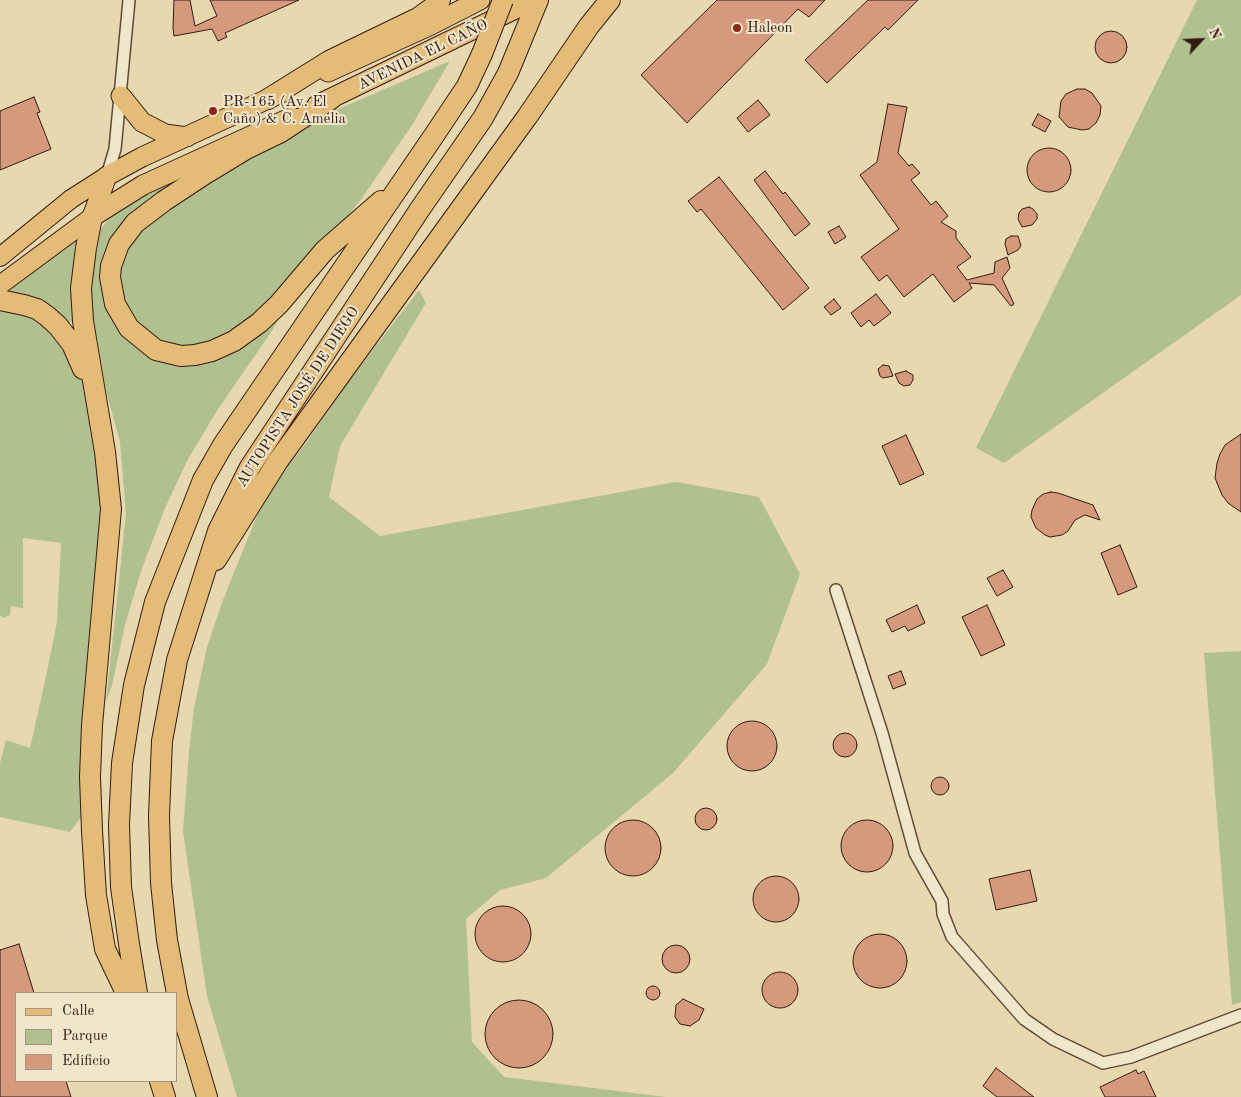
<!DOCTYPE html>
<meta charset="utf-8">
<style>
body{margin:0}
#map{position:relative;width:1241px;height:1097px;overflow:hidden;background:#e7d8af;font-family:"Old Standard TT",serif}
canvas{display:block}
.legend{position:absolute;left:15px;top:992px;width:162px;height:90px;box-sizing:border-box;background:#efe6cb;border:1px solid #a49581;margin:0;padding:6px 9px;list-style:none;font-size:15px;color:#341b12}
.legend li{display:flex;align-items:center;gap:10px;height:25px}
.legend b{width:25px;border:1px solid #a49581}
.north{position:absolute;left:1176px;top:15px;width:50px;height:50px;-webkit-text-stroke:4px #efe6cb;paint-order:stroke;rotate:65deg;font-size:14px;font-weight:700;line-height:20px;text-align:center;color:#341b12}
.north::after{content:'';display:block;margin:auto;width:18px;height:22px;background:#341b12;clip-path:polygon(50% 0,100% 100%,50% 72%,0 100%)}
</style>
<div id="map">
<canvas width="1241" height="1097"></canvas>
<ul class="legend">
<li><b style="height:6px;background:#e4bc78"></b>Calle</li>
<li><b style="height:14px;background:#b0c08f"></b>Parque</li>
<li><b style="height:14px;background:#d59a7e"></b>Edificio</li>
</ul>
<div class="north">N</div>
</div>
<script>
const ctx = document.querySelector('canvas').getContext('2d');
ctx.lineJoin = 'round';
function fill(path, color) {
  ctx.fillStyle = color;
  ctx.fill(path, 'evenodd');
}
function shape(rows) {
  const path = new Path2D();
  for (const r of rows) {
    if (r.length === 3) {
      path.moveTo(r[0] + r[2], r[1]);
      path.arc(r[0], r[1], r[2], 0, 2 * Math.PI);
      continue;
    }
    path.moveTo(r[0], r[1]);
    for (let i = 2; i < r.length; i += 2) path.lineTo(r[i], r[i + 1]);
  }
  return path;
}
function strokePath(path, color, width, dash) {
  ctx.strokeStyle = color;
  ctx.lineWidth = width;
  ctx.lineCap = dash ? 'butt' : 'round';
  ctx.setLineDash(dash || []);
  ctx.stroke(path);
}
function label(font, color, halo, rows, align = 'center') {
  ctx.font = font + ' "Old Standard TT",serif';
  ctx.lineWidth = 4;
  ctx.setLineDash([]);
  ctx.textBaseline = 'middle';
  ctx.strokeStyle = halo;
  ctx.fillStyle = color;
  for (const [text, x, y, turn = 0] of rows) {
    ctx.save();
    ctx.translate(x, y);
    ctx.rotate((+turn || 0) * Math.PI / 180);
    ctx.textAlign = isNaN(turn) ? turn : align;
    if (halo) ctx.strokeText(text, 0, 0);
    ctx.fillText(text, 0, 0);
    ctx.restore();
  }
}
const green = shape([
 [1197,0,1241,0,1241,295,1004,463,976,448],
 [450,61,412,125,360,201,327,242,262,313,225,339,188,348,155,338,140,327,128,308,123,292,120,273,126,253,137,229,256,148,343,107],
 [177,177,180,183,147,204,106,290,173,360,276,316,279,318,272,331,218,409,188,459,165,508,141,571,125,625,112,685,106,702,126,514,120,442,106,391,92,309,90,291,96,242,100,230,109,219,120,210],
 [79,237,72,321,69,323,60,314,44,303,0,293],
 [419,290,426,303,340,446,329,497,380,536,676,482,759,497,800,574,767,664,673,773,546,878,500,890,466,919,472,1042,504,1077,666,1097,237,1097,207,996,183,831,189,751,194,708,207,647,223,600,265,496,308,440,348,382],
 [0,310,41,317,81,373,94,430,101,513,85,812,70,832,0,817,0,763,6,740,30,748,47,672,57,622,61,543,23,538,23,608,11,606,10,615,3,618,0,615],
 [1241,651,1241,1002,1232,1005,1204,653]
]);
const building = shape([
 [174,0,190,0,195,26,217,16,210,0,299,0,225,33,227,37,218,41,212,29,174,36,173,28,174,0],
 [717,0,825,0,809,17,798,9,687,123,641,75,717,0],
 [868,0,918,0,888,30,885,27,827,83,805,60,868,0],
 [1111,47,16],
 [1077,89,1085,89,1092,93,1101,106,1100,115,1096,123,1089,129,1082,130,1068,127,1059,117,1061,101,1066,94,1077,89],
 [34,97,40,112,37,113,51,149,0,170,0,111,34,97],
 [758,100,770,115,748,132,737,118,758,100],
 [888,104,907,107,898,153,909,166,912,164,920,173,911,180,931,205,936,201,948,216,941,222,956,231,956,238,971,257,957,267,967,280,994,273,995,262,1007,257,1010,268,1002,278,1014,304,1011,306,994,285,969,283,972,288,954,302,933,274,904,297,887,275,879,281,861,257,899,229,860,175,877,162,888,104],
 [1038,114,1051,121,1045,132,1032,125,1038,114],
 [1049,170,22],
 [765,171,783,194,785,192,810,224,795,236,754,180,765,171],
 [719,177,809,288,783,310,701,209,697,212,688,201,719,177],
 [1029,207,1033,209,1037,214,1037,219,1032,225,1022,227,1018,219,1019,213,1022,209,1029,207],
 [839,226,846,237,835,244,828,232,839,226],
 [1011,236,1018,236,1021,246,1018,250,1008,255,1005,244,1006,239,1011,236],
 [876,294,891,313,874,326,869,320,861,327,851,313,876,294],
 [834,299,841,308,831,315,824,307,834,299],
 [883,365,889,366,893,376,883,378,880,376,878,369,883,365],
 [906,371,913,375,913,380,910,385,904,386,899,383,895,374,906,371],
 [1241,434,1241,512,1228,503,1222,495,1215,478,1217,463,1220,454,1225,445,1241,434],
 [906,435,924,474,900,485,882,446,906,435],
 [1051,492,1058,493,1093,505,1100,520,1085,515,1075,520,1068,531,1062,535,1050,537,1045,535,1036,528,1031,517,1032,510,1037,499,1043,494,1051,492],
 [1120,545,1137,587,1118,595,1101,553,1120,545],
 [1003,570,1013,587,997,596,987,578,1003,570],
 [917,605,925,623,908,631,905,626,892,632,886,620,917,605],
 [987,605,1005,645,981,656,962,617,987,605],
 [901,671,906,684,893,689,888,676,901,671],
 [752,746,25],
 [845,745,12],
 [940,786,9],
 [706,819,11],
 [867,846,26],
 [633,848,28],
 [1030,870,1037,901,996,910,989,879,1030,870],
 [776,899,23],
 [503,934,28],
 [880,961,27],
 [19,944,34,993,16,993,16,1081,66,1081,71,1097,0,1097,0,950,19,944],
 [676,959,14],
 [780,990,18],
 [653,993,7],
 [683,999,704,1009,699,1020,690,1026,680,1024,675,1017,676,1005,683,999],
 [519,1034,34],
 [996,1068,1034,1097,997,1097,983,1086,996,1068],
 [1136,1070,1138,1074,1144,1071,1156,1097,1105,1097,1100,1087,1136,1070]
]);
const minor = shape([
 [107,176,115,149,129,0],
 [836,590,882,733,915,853,942,901,943,914,952,937,1024,1019,1053,1039,1103,1063,1131,1057,1241,1015]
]);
const primary = shape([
 [0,257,71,199,107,176],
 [0,285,92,217]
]);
const trunk = shape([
 [328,72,431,25,480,0],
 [121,96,142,122,165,134,187,137],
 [317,105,534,0],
 [92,217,143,185,292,117],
 [92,217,107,176,142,157,283,92]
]);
const motorway = shape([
 [268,99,329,61,418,18,432,8,440,0],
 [331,99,281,132,246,149,205,174,164,201,135,223,119,244,111,266,110,277,115,304,129,328,156,350,181,356,195,355,212,351,234,341,259,323,279,304,325,250,381,201],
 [92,217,86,248,81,288,83,321,105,452,111,509,92,725,90,777,92,831,96,895,105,949,126,993],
 [0,300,24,305,37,309,47,316,58,326,72,344,83,369],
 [216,560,278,461,527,117,589,26,610,0],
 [137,993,129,944,121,887,119,825,122,763,134,685,155,602,203,480,223,445,435,134,467,86,482,54],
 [160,1081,165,1097],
 [207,1097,178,999,167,940,161,883,159,816,162,741,177,660,218,531,250,467,420,209,483,118,508,73,538,0]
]);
const motorwayBridge = shape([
 [482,54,503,0]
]);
const markers = [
 [737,28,5,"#8f2418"],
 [213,111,5,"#8f2418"]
];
const poiNames = [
 ["Haleon",747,28],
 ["PR-165 (Av. El",223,102],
 ["Caño) & C. Amelia",223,119]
];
const streetNames = [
 ["AVENIDA EL CAÑO",423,55,-26],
 ["AUTOPISTA JOSÉ DE DIEGO",298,397,-57]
];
fill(green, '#b0c08f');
fill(building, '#d59a7e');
strokePath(building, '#341b12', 1);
strokePath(minor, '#614a39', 14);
strokePath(primary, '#341b12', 20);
strokePath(trunk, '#341b12', 21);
strokePath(motorway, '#341b12', 22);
strokePath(minor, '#efe6cb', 11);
strokePath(primary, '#e4bc78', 18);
strokePath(trunk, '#e4bc78', 19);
strokePath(motorway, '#e4bc78', 20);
strokePath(motorwayBridge, '#341b12', 22, []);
strokePath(motorwayBridge, '#e4bc78', 20);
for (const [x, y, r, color] of markers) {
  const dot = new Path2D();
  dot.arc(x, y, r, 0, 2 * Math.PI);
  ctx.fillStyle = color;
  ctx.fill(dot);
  strokePath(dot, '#efe6cb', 2);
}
label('15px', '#341b12', '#efe6cb', poiNames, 'left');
label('15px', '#341b12', '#efe6cb', streetNames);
</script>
